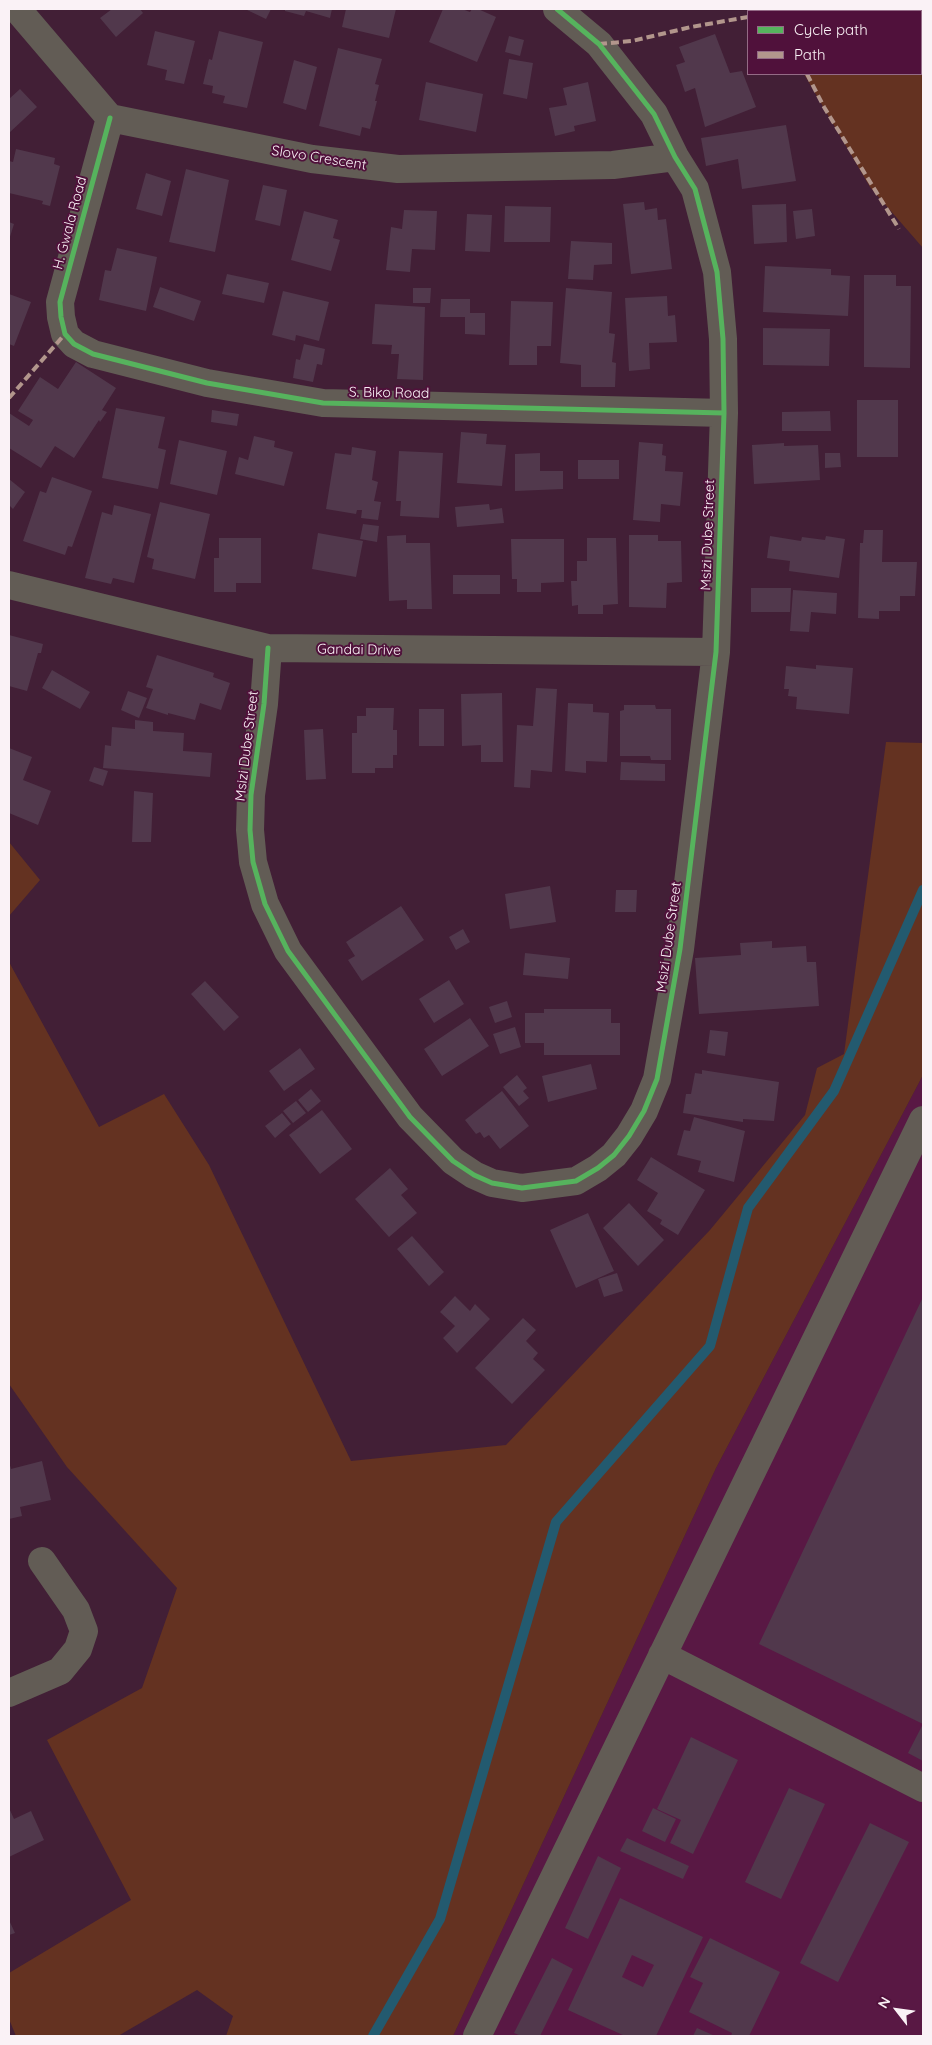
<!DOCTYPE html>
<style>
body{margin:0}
#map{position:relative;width:932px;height:2045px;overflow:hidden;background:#421f36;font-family:Quicksand,sans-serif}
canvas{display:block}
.frame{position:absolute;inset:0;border:10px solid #faf2f6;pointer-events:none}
.legend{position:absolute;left:747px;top:10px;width:175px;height:65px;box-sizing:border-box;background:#50113b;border:1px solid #946b86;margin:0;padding:6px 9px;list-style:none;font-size:15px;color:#faf2f6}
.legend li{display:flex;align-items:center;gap:10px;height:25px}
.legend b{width:25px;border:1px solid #946b86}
.north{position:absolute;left:872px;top:1985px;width:50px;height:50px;-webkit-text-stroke:4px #50113b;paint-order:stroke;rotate:300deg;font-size:14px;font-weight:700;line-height:20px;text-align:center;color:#faf2f6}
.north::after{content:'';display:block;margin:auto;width:18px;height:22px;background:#faf2f6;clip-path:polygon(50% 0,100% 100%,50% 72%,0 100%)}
</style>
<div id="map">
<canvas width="932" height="2045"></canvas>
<div class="frame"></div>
<ul class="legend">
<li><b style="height:6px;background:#56b35d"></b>Cycle path</li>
<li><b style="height:6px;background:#b2968c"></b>Path</li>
</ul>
<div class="north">N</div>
</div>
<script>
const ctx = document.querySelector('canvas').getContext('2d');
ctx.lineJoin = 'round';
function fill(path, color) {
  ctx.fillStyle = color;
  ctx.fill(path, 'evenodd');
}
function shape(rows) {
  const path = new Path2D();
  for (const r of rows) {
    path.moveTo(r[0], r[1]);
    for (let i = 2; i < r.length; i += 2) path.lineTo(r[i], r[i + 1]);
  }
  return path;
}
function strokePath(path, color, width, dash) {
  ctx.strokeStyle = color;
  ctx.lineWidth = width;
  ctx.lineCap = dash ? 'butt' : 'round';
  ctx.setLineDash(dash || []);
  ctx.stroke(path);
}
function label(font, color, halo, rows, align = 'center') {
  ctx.font = font + ' Quicksand,sans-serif';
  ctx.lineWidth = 4;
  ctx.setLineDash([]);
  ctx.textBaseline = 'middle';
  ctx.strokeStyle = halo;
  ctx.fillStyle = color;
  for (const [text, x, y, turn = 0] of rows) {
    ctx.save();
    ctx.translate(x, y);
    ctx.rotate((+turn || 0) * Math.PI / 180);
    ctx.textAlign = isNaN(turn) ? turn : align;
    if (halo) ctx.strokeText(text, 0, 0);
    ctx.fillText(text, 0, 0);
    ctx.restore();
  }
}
const built = shape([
 [923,1075,923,2036,453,2036,716,1468]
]);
const green = shape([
 [768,9,882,9,886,11,763,11],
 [921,28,923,29,923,248,870,187,804,74,921,74],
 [886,742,923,743,923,1075,716,1468,453,2036,226,2036,233,2016,197,1990,118,2036,16,2036,9,2019,9,1973,131,1900,47,1740,142,1688,177,1588,67,1467,9,1384,9,962,99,1127,164,1094,209,1165,351,1461,506,1445,710,1230,805,1115,817,1068,844,1054],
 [9,842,40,880,9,916]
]);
const stream = shape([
 [373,2036,440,1919,556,1522,710,1346,748,1208,834,1091,923,890]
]);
const building = shape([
 [112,9,140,9,143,13,116,37,100,18],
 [245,9,271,9,266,19],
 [285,9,332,9,330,18,306,11,304,16,285,11],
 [346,9,396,9,389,38,342,27],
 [443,9,462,9,470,12,472,9,478,9,496,17,477,62,429,42],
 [155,31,195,41,184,84,165,80,167,70,147,65],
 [219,31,263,42,247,108,223,103,225,96,212,93,213,86,203,84,209,59,212,60],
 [715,34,730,73,742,71,756,107,705,127,695,88,685,92,676,65,685,62,679,47],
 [509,36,524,40,520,56,505,52],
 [338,48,382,59,375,84,379,85,375,101,377,101,370,129,362,127,360,136,319,126],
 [509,59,533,63,527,99,503,94],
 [294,60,317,67,306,110,283,103],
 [426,82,483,94,476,132,419,120],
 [588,82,596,121,574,126,575,131,555,136,549,108,567,105,563,88],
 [20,89,37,107,9,133,9,99],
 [786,125,796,181,742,189,738,159,706,166,701,138],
 [16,149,55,158,54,164,60,166,50,206,42,204,43,201,9,193,9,161,13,162],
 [186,169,229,180,215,252,169,242],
 [146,173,171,181,162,216,136,209],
 [263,185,287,190,280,226,255,220],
 [644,202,645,210,657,208,658,220,666,219,672,269,631,274,623,204],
 [786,204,787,242,754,244,752,205],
 [505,206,551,207,550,242,504,242],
 [812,209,815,236,796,239,793,211],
 [404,210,437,211,435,250,412,249,410,272,386,270,391,227,402,229],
 [304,211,338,220,333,238,340,240,331,271,291,260],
 [467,214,492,215,490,252,465,251],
 [9,222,14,224,9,240],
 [571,241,612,243,612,264,594,265,593,280,568,279],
 [117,248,157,257,146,311,99,300,105,270,111,271],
 [765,266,831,269,831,275,850,276,848,316,763,312],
 [227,274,269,283,264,303,222,294],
 [864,275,896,275,896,286,911,286,910,368,864,367],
 [160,287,201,301,194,321,153,307],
 [413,288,431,288,430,303,413,303],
 [566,288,612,292,609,333,615,334,612,362,616,363,615,387,581,387,581,365,560,363],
 [283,291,329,302,319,341,296,335,295,341,272,335],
 [9,294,31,302,14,346,9,344],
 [667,296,668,316,675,315,677,342,649,343,650,369,629,371,625,298],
 [441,299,470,299,470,313,485,313,485,335,465,334,465,317,440,317],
 [511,301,553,302,551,346,537,346,537,365,509,365],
 [375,304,425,307,423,380,397,379,399,354,391,354,392,345,372,344],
 [763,328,830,329,829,366,763,365],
 [304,344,325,349,322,365,317,364,313,382,293,378,296,359,300,360],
 [76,362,116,388,102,410,107,412,100,422,99,420,74,458,55,446,41,468,9,448,9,413,29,426,33,420,18,411,40,377,58,389],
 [857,400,898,400,898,457,857,457],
 [116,408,165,417,158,448,166,450,158,489,102,478],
 [212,410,239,414,237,426,211,422],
 [830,411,831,431,782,431,782,412],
 [461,432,487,434,486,444,506,445,502,486,457,483],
 [254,436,275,441,274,447,293,452,284,486,235,474,239,457,248,460],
 [179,440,227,451,217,495,170,484],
 [639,442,663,444,662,455,666,456,665,471,683,472,680,506,661,504,660,522,633,520],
 [784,443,784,446,818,445,820,480,754,484,752,445],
 [352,447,376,451,372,480,378,482,374,501,381,502,378,520,361,518,362,510,357,510,356,514,326,509,335,453,351,455],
 [399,451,443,453,439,518,400,516,401,501,396,501],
 [540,453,540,471,563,471,563,489,515,491,515,454],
 [825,453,840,453,841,467,825,468],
 [578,460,619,460,619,479,578,479],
 [52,477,92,491,72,547,68,546,65,555,23,541,40,491,46,493],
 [9,479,25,492,13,509,9,505],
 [160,502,210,514,195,579,152,569,154,559,147,557],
 [489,504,490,510,502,508,504,523,457,527,455,507],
 [114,505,151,514,134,583,113,578,111,584,85,578,102,512,112,515],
 [363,524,379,526,377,542,360,539],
 [864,530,883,530,882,562,917,562,915,596,900,596,900,611,879,611,879,619,858,618,860,543,863,543],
 [318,533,363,541,356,577,312,569],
 [406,535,406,543,430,543,432,609,407,609,407,600,389,601,387,536],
 [629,535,658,535,658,541,681,541,682,582,667,583,666,608,629,607],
 [770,536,801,541,802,537,825,540,826,536,845,539,839,578,789,571,790,561,767,558],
 [219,538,261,538,261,583,236,583,236,592,214,592,214,558,219,558],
 [587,538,616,538,618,604,603,605,603,614,578,614,578,605,572,606,571,581,577,581,577,561,587,561],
 [511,539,564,539,564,582,541,583,541,592,517,592,517,579,512,579],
 [453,575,500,575,500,594,453,594],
 [751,588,791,588,790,612,751,612],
 [793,590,837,593,836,614,811,612,809,632,790,631],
 [9,635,43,644,41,653,38,653,27,691,9,686],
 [157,655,214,673,213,677,230,683,221,710,200,703,195,720,168,713,168,715,146,708,153,689,146,687],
 [816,665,853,668,849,714,796,709,797,697,788,696,789,689,784,689,786,666,816,669],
 [52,670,90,692,80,709,42,688],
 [536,688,557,689,552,772,531,770,530,788,514,787,517,725,533,726],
 [128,691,147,698,139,718,121,710],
 [502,693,503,762,481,762,481,745,462,746,461,694],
 [568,703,593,704,593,712,609,713,607,762,586,761,586,773,565,771],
 [624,705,655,705,656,709,671,709,671,760,651,760,650,756,620,756,620,711,624,710],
 [366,708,394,708,393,730,397,730,397,755,393,755,393,768,375,768,375,773,352,773,352,733,357,733,357,716,366,716],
 [419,709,444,709,444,746,419,746],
 [135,720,153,722,153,731,184,733,183,751,212,753,210,777,103,768,105,745,111,746,112,727,135,729],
 [323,729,326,779,306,780,304,730],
 [9,748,32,757,23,780,51,791,38,825,9,813],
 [621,762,665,764,665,781,620,780],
 [94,767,108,771,103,786,89,781],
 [134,791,153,793,151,842,132,842],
 [550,886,556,922,510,929,505,894],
 [616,890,637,890,636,912,615,912],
 [401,906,424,940,362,981,348,960,355,956,346,942],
 [463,929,470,942,456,950,449,937],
 [772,941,772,948,806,946,807,962,816,962,819,1006,699,1014,695,958,741,955,740,943],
 [525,953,570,958,568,979,523,975],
 [449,980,464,1004,434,1023,419,999],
 [205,981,239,1017,224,1031,191,994],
 [507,1001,512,1017,495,1023,489,1007],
 [544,1009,611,1009,611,1023,620,1023,620,1055,544,1055,544,1043,525,1043,525,1013,544,1013],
 [470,1018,489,1046,442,1076,424,1049],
 [515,1027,521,1047,500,1054,493,1034],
 [710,1030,728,1032,725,1056,707,1053],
 [300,1048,315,1069,284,1091,269,1071],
 [591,1064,597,1089,548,1102,542,1076],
 [702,1070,779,1082,774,1121,743,1119,743,1122,683,1113,686,1094,691,1094,695,1073,702,1074],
 [517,1075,527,1088,523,1091,529,1098,519,1106,503,1087],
 [311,1089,321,1101,308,1112,298,1100],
 [502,1091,529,1126,500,1149,489,1135,484,1138,480,1132,476,1134,465,1120],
 [296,1101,306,1113,293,1123,283,1111],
 [322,1110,352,1149,320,1174,289,1135],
 [282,1113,291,1124,275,1138,265,1126],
 [694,1117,745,1131,734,1182,698,1172,701,1161,677,1155,684,1130,690,1131],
 [651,1157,705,1190,678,1235,660,1224,662,1220,647,1211,658,1193,637,1180],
 [390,1168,408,1189,401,1195,417,1213,389,1237,355,1199],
 [629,1203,664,1240,638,1266,603,1228],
 [588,1213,614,1271,576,1288,550,1230],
 [412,1236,444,1272,429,1286,397,1249],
 [617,1273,623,1291,604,1297,598,1279],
 [455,1296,470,1311,475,1304,490,1319,457,1353,443,1338,455,1326,440,1312],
 [923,1297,923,1761,908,1753,923,1724,759,1644],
 [523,1318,536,1330,526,1341,538,1353,533,1359,545,1370,512,1404,475,1368],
 [42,1461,51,1500,20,1507,22,1516,9,1519,9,1462,11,1469],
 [691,1737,738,1760,693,1854,670,1843,681,1820,657,1809],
 [789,1788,825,1804,781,1899,745,1882],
 [9,1808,14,1819,31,1811,44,1840,9,1857],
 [653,1808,676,1819,665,1842,642,1831],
 [870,1823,909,1842,838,1982,800,1963],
 [627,1838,689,1866,683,1879,620,1851],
 [598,1856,621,1868,588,1939,565,1928],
 [620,1898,703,1937,656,2036,625,2036,568,2010],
 [632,1955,654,1965,643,1987,622,1977],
 [9,1920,15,1933,9,1935],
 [710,1938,780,1972,749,2036,731,2036,732,2033,689,2012,703,1983,690,1977],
 [552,1958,573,1969,540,2036,521,2036,514,2033],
 [697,2028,715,2036,693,2036]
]);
const minor = shape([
 [17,9,110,118,312,159,398,169,613,165,675,157],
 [110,118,60,302,61,317,65,334,74,344,93,354,207,383,323,403,724,413],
 [9,585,268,648,716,652],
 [268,648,264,704,251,795,250,830,253,862,265,904,288,951,410,1117,453,1161,474,1175,492,1183,522,1188,576,1181,598,1168,614,1155,629,1136,644,1111,657,1079,680,949,716,652,724,413,723,339,717,272,695,189,675,157,654,114,599,44,557,9],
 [662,1655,923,1788],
 [9,1693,60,1671,78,1649,84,1631,76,1610,42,1561],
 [477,2036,923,1120]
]);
const major = shape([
 [884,9,889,11],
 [921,26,923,27]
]);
const quiet = shape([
 [771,11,777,9],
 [599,44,632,41,691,27,748,17],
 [807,74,824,107,899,229],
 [9,398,65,334]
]);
const cycleway = shape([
 [110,118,60,302,61,317,65,334,74,344,93,354,207,383,323,403,724,413],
 [268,648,264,704,251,795,250,830,253,862,265,904,288,951,410,1117,453,1161,474,1175,492,1183,522,1188,576,1181,598,1168,614,1155,629,1136,644,1111,657,1079,680,949,716,652,724,413,723,339,717,272,695,189,675,157,654,114,599,44,557,9]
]);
const streetNames = [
 ["Slovo Crescent",319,158,9],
 ["H. Gwala Road",70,223,-75],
 ["S. Biko Road",389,393,1],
 ["Msizi Dube Street",708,535,-88],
 ["Gandai Drive",359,650,1],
 ["Msizi Dube Street",247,746,-83],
 ["Msizi Dube Street",669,937,-82]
];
fill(built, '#591844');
fill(green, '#643221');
strokePath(stream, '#235a6f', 10);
fill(building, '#51384c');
strokePath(minor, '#625c55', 28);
strokePath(major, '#6d625d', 28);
strokePath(quiet, '#b2968c', 4, [8, 4]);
strokePath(cycleway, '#56b35d', 5);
label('14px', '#faf2f6', '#50113b', streetNames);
</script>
